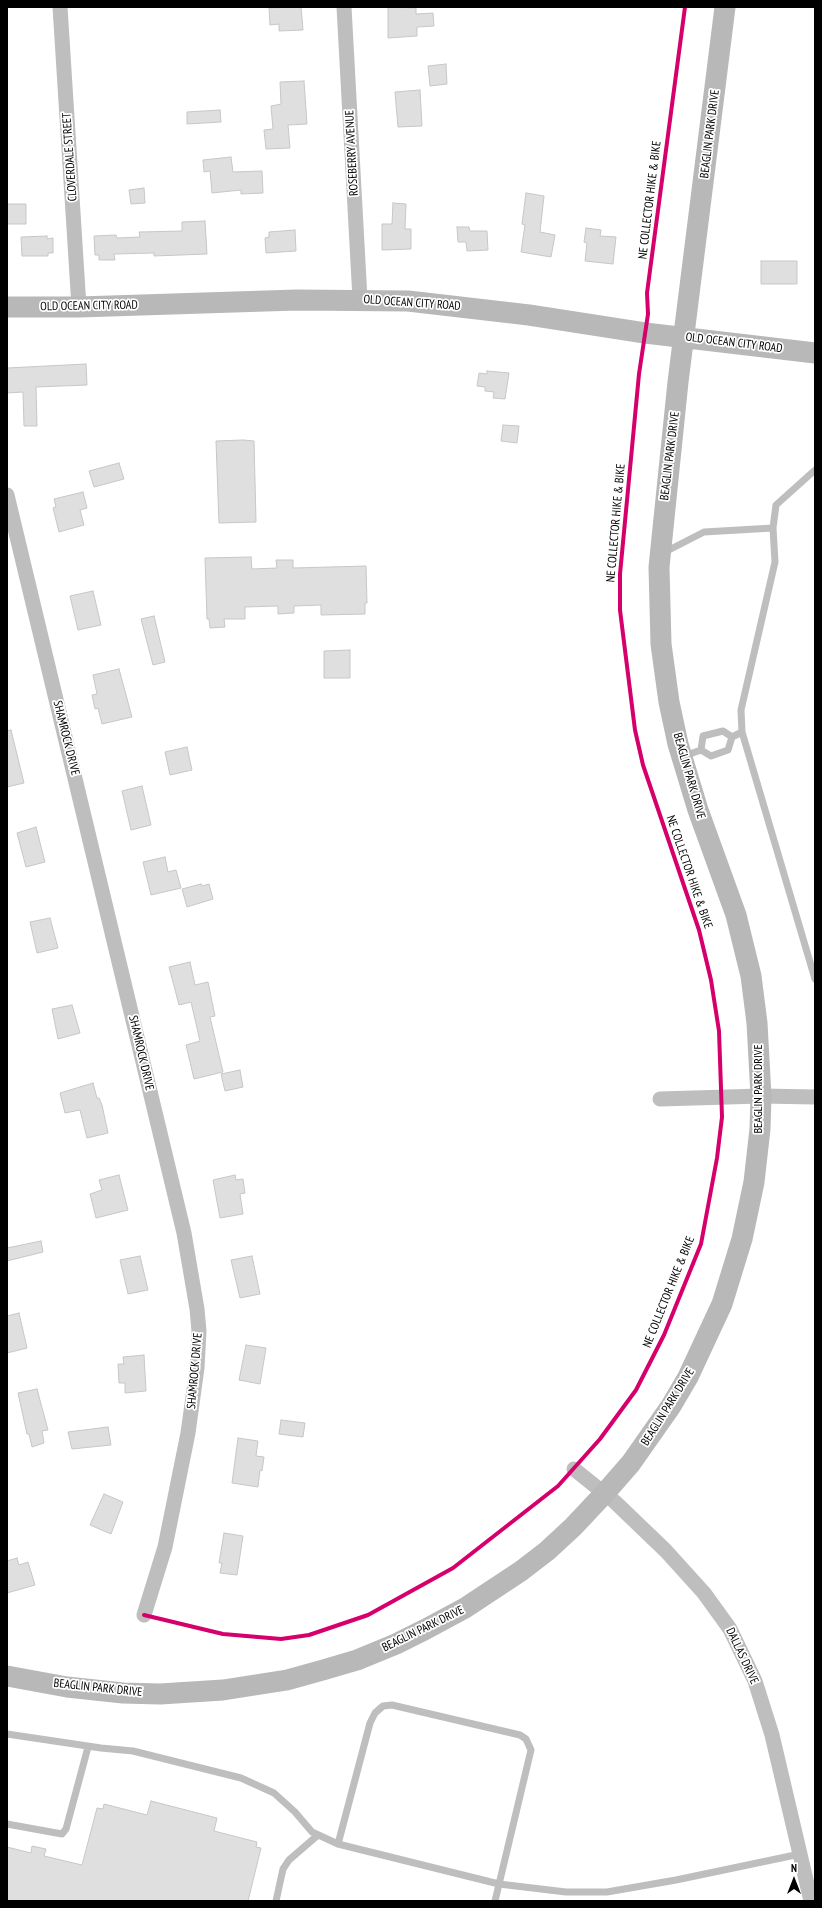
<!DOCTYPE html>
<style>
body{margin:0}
#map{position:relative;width:822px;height:1908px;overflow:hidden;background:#fff;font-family:"PT Sans Narrow",sans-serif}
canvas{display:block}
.frame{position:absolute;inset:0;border:8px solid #000;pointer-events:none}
.north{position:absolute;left:774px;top:1860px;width:40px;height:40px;-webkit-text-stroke:3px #fff;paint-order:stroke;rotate:0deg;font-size:11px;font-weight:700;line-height:16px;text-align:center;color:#000}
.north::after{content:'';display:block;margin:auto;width:14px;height:18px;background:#000;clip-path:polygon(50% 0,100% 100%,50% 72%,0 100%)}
</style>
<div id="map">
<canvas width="822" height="1908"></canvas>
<div class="frame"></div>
<div class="north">N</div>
</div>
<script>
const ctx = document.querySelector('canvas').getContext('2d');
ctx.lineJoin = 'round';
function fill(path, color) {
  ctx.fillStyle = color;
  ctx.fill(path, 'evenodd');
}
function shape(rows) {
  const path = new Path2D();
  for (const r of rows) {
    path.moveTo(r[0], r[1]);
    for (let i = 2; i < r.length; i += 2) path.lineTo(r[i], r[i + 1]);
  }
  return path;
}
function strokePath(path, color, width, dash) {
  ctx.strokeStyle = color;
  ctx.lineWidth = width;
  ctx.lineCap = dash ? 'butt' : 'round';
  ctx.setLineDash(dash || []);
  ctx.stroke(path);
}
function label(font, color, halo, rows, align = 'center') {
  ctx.font = font + ' "PT Sans Narrow",sans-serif';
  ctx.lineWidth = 3.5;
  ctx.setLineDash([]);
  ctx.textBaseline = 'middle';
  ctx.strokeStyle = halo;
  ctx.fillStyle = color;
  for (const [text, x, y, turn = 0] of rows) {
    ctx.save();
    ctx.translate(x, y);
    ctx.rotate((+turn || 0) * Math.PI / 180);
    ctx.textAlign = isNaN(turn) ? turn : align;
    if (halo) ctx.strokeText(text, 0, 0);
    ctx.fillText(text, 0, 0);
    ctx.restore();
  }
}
const building = shape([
 [301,7,303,30,279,31,279,24,270,25,269,8,301,7],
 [388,7,416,8,416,14,433,13,434,26,417,27,417,36,388,38,388,7],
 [446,64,447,84,430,86,428,66,446,64],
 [304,81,307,124,288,125,290,148,266,149,264,130,273,129,271,106,281,104,280,82,304,81],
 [420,90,422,126,398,127,395,92,420,90],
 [220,110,221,122,187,124,187,112,220,110],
 [231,157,233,172,262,171,263,193,241,194,241,190,212,193,210,171,204,172,203,160,231,157],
 [144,188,145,203,131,204,129,190,144,188],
 [526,193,544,196,540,232,555,235,551,257,521,252,525,225,522,224,526,193],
 [393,203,406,204,405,229,411,229,411,249,382,250,382,224,392,224,393,203],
 [7,204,26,204,26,224,7,224,7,204],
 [205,221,207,254,154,256,154,253,114,254,115,260,99,260,99,255,95,255,94,236,116,235,117,238,140,237,139,232,182,231,182,222,205,221],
 [457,227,469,227,470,231,487,231,488,250,467,251,466,242,458,242,457,227],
 [586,228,601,230,600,236,616,237,613,264,585,261,587,243,584,242,586,228],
 [295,230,296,251,266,253,265,238,269,237,269,232,295,230],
 [47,236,47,239,53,238,53,253,48,253,48,256,22,256,21,237,47,236],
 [761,261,797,261,797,284,761,284,761,261],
 [86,364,87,385,36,387,37,426,24,426,23,392,7,393,7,368,86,364],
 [487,371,509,373,505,399,493,398,494,392,485,391,485,387,477,386,479,373,487,374,487,371],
 [503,425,519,426,517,443,501,441,503,425],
 [243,440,254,441,256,522,219,523,216,441,243,440],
 [119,463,124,479,94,487,89,471,119,463],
 [83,492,87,508,80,510,84,525,59,532,53,508,56,507,54,499,83,492],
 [251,557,252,569,277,568,276,560,293,560,293,568,366,566,367,603,365,603,365,614,321,615,321,605,294,606,294,613,278,614,278,606,245,607,245,619,224,619,225,627,210,628,209,619,207,619,205,558,251,557],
 [93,591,101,625,78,630,70,596,93,591],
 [154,616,165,662,153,665,141,619,154,616],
 [350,650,350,678,324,678,324,651,350,650],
 [119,669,132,717,102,724,98,708,95,709,92,695,97,694,93,675,119,669],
 [11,730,24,783,7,787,7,731,11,730],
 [187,747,192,770,170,775,165,752,187,747],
 [142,786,151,825,131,830,122,791,142,786],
 [36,827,45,862,26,867,17,833,36,827],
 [165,857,168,872,176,870,181,888,151,895,143,862,165,857],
 [201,884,202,886,209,884,213,899,187,907,182,889,201,884],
 [50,918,58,948,37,953,30,922,50,918],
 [190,962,195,985,208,982,215,1016,210,1017,223,1072,194,1079,186,1045,200,1041,191,1002,179,1005,169,967,190,962],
 [72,1005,80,1033,58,1039,52,1009,72,1005],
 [240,1070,243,1087,225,1091,221,1074,240,1070],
 [93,1083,97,1098,99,1098,102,1105,108,1133,87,1138,80,1110,65,1113,60,1093,93,1083],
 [119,1175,128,1210,96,1218,90,1194,102,1190,99,1180,119,1175],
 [235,1175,236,1180,243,1179,245,1193,240,1194,243,1214,220,1218,213,1180,235,1175],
 [41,1241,43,1252,7,1261,7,1248,41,1241],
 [140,1256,148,1290,128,1294,120,1260,140,1256],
 [252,1256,260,1294,240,1298,231,1260,252,1256],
 [19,1313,27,1348,7,1353,7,1316,19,1313],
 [246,1345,266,1348,260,1384,239,1380,246,1345],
 [144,1355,146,1391,125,1393,125,1383,119,1383,118,1364,124,1364,123,1357,144,1355],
 [37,1389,48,1430,42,1431,44,1443,32,1447,29,1434,27,1434,18,1393,37,1389],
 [281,1420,305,1423,303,1437,279,1434,281,1420],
 [108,1427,111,1445,72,1449,68,1432,108,1427],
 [238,1438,258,1441,256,1456,264,1457,262,1471,260,1470,258,1487,232,1483,238,1438],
 [104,1494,123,1502,111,1534,90,1525,104,1494],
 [224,1533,243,1536,237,1575,220,1573,222,1563,219,1563,224,1533],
 [17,1558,19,1565,28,1562,35,1585,7,1593,7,1561,17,1558],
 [151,1801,217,1818,214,1831,257,1842,256,1847,261,1848,248,1901,7,1901,7,1847,31,1853,32,1846,46,1849,44,1856,82,1865,97,1808,103,1809,104,1804,147,1815,151,1801]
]);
const service = shape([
 [815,470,776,505,773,528,775,562,741,710,742,732,815,979],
 [663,553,704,532,773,528],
 [701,750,703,736,723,731,732,737],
 [684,756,701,750,711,756,728,750,732,737,742,732],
 [7,1734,101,1748,133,1751,241,1778,274,1793,295,1812,312,1832,338,1844,499,1884,566,1892,607,1892,676,1880,800,1854],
 [7,1824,62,1834,66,1829,88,1747],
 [338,1844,370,1723,375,1713,383,1706,392,1705,520,1735,526,1739,531,1750,495,1901],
 [276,1901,283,1869,289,1860,318,1835]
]);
const minor = shape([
 [60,7,79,307],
 [344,7,360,299],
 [7,495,184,1233,197,1309,199,1331,197,1368,188,1433,165,1547,144,1615],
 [660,1099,761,1096,815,1097],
 [574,1469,615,1502,666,1551,704,1593,730,1629,755,1681,772,1735,811,1901]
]);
const secondary = shape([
 [7,307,79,307,297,300,408,301,529,315,645,333,815,353],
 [7,1676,67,1687,123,1693,160,1694,223,1690,287,1680,323,1670,357,1660,396,1644,426,1629,465,1608,521,1571,547,1551,573,1527,604,1494,631,1463,671,1406,688,1377,722,1304,742,1239,754,1182,760,1129,761,1096,757,1023,751,976,736,915,698,810,678,744,669,702,661,644,659,567,678,382,725,7]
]);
const cycleway = shape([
 [144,1615,223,1634,281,1639,309,1635,368,1615,453,1568,558,1486,600,1439,636,1390,664,1335,701,1244,717,1158,722,1117,719,1031,711,980,699,930,643,765,635,730,620,610,620,574,639,374,648,314,647,293,685,7]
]);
const streetNames = [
 ["BEAGLIN PARK DRIVE",710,134,-83],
 ["ROSEBERRY AVENUE",352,153,-93],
 ["CLOVERDALE STREET",70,157,-94],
 ["NE COLLECTOR HIKE & BIKE",650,200,-83],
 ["OLD OCEAN CITY ROAD",412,303,4],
 ["OLD OCEAN CITY ROAD",89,306,-1],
 ["OLD OCEAN CITY ROAD",734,343,7],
 ["BEAGLIN PARK DRIVE",670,456,-83],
 ["NE COLLECTOR HIKE & BIKE",616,523,-85],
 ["SHAMROCK DRIVE",66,738,76],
 ["BEAGLIN PARK DRIVE",689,776,74],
 ["NE COLLECTOR HIKE & BIKE",689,872,71],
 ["SHAMROCK DRIVE",141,1053,77],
 ["BEAGLIN PARK DRIVE",759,1089,-90],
 ["NE COLLECTOR HIKE & BIKE",669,1292,-68],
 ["SHAMROCK DRIVE",195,1371,-85],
 ["BEAGLIN PARK DRIVE",668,1407,-58],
 ["BEAGLIN PARK DRIVE",423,1629,-26],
 ["DALLAS DRIVE",742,1656,65],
 ["BEAGLIN PARK DRIVE",98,1688,6]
];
fill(building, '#dfdfdf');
strokePath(building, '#c7c7c7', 1);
strokePath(service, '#bebebe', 7);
strokePath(minor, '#bebebe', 15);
strokePath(secondary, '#b8b8b8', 21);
strokePath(cycleway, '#d6006c', 4);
label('12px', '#000', '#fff', streetNames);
</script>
